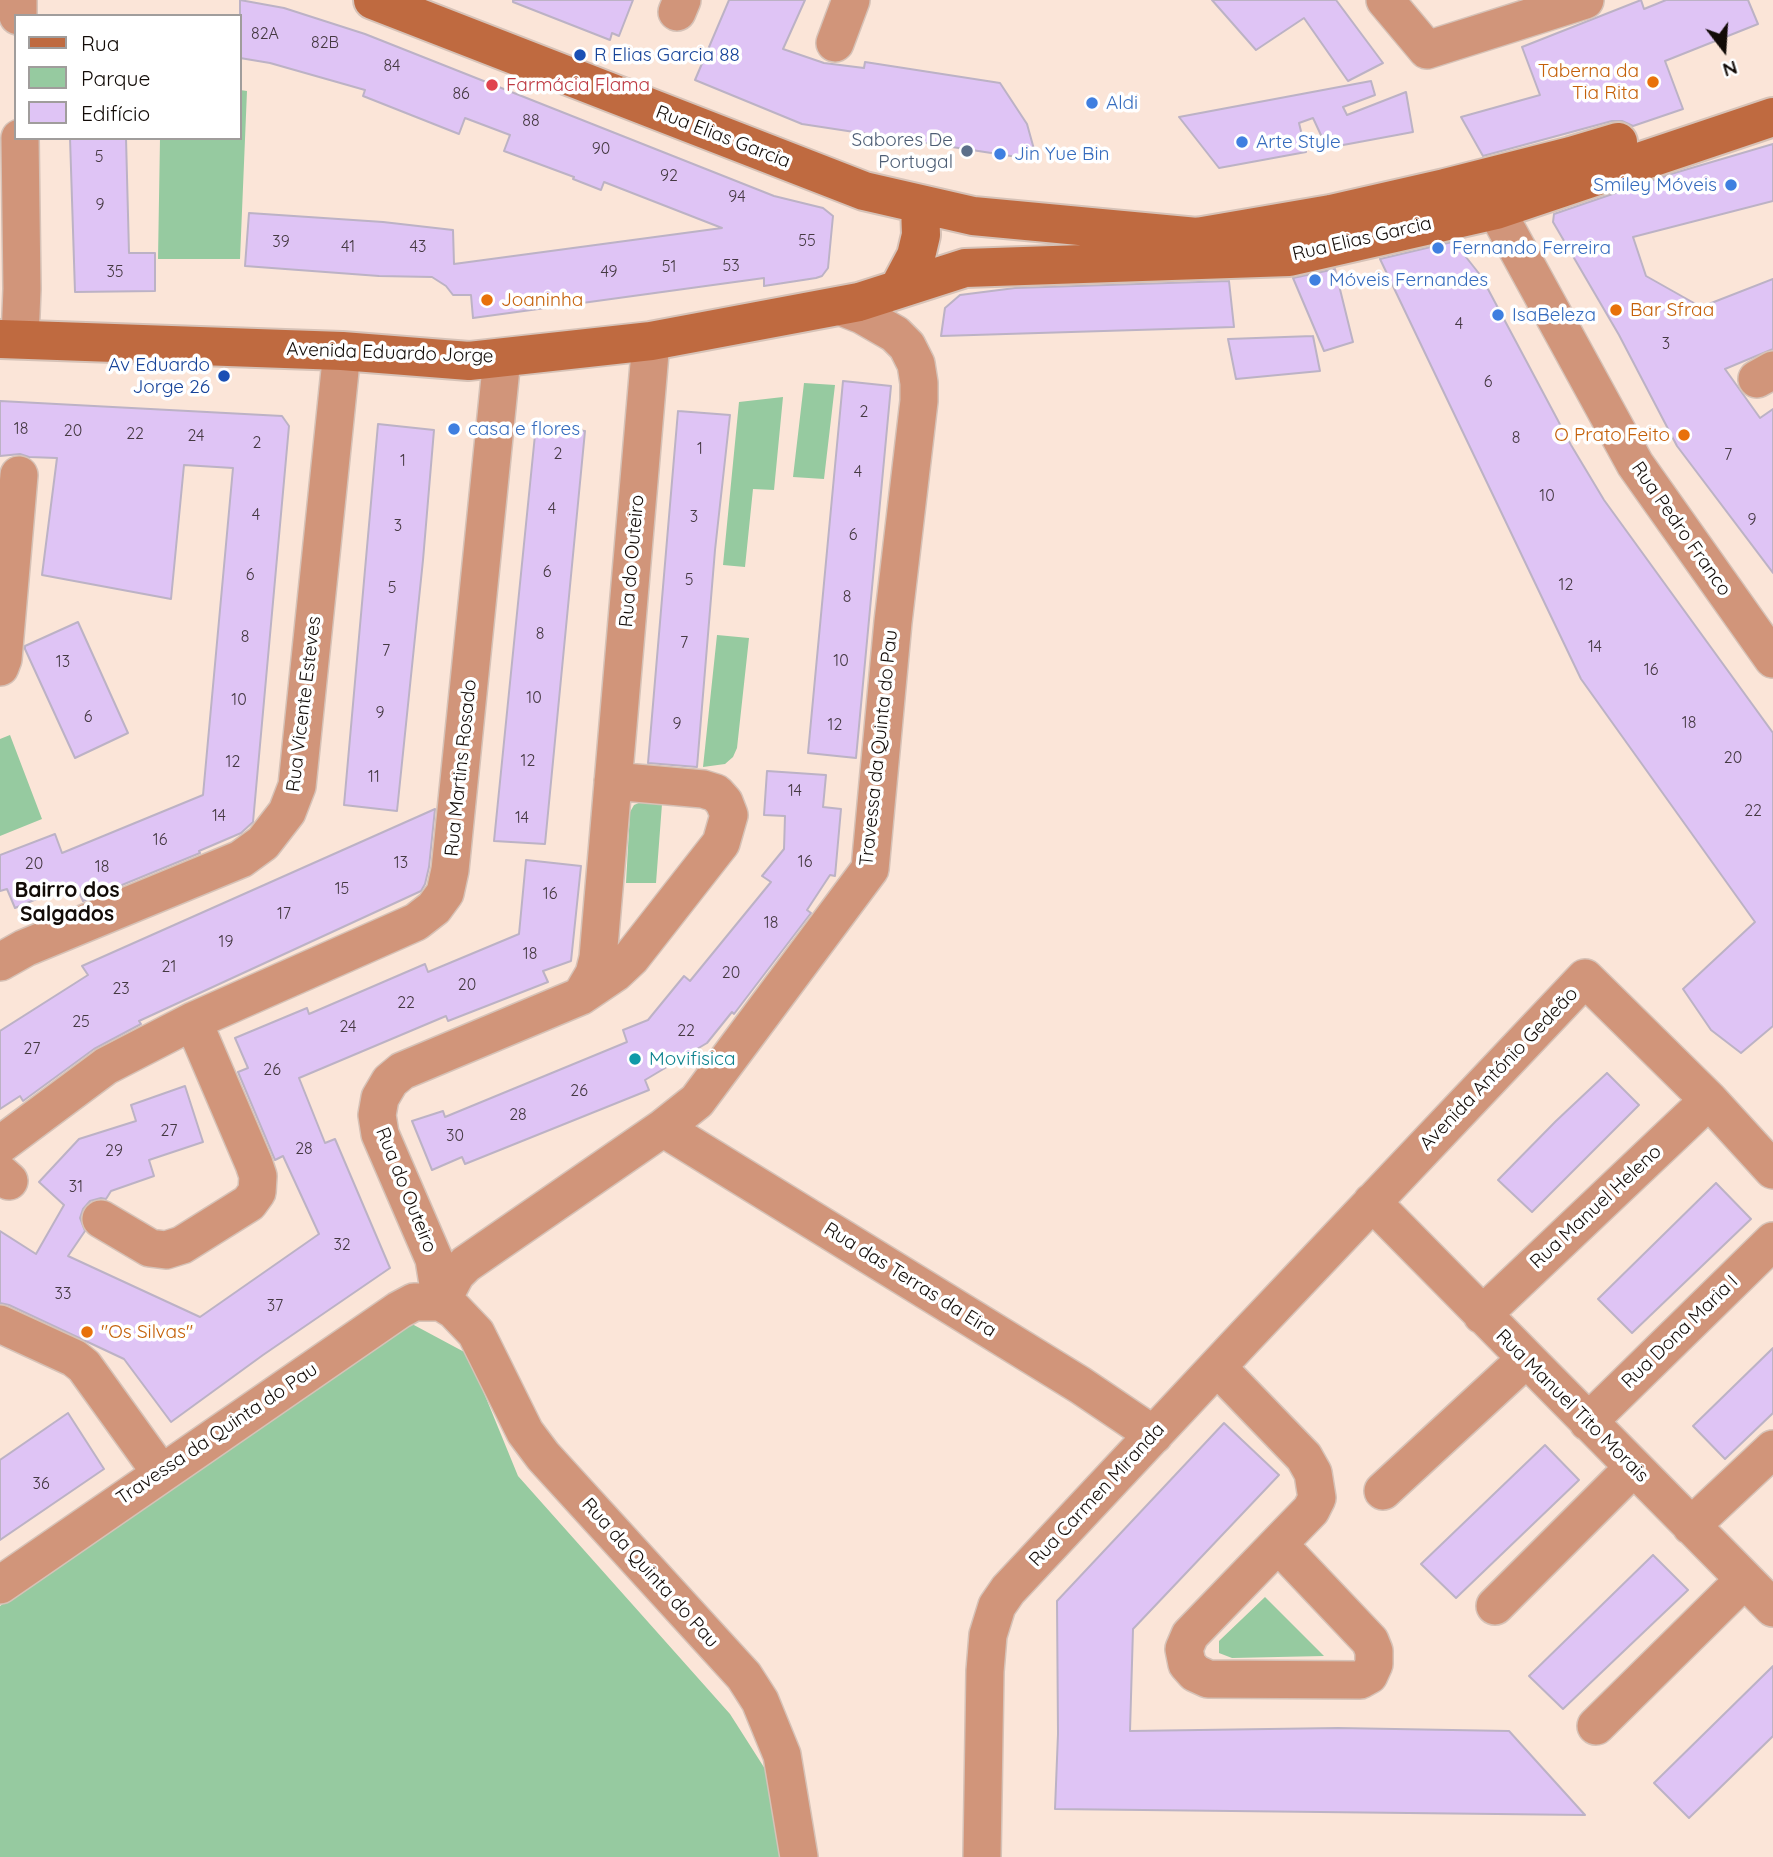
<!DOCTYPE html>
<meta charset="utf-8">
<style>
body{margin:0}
#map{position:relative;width:1773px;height:1857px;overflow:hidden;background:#fbe5d8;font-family:Quicksand,sans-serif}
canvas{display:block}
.legend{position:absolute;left:14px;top:14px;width:228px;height:126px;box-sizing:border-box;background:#fff;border:2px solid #a09d9c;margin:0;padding:9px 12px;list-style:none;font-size:21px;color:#120b07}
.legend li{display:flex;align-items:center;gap:14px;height:35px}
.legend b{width:35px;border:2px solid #a09d9c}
.north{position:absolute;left:1689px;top:14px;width:70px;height:70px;-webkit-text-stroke:5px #fff;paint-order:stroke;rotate:163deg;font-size:19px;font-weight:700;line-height:28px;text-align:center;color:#120b07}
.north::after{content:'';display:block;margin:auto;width:24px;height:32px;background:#120b07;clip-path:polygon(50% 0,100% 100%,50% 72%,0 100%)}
</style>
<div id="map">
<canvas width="1773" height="1857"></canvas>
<ul class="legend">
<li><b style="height:9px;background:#bf6a40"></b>Rua</li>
<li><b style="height:19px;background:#96caa0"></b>Parque</li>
<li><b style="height:19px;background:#dfc4f5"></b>Edifício</li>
</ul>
<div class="north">N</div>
</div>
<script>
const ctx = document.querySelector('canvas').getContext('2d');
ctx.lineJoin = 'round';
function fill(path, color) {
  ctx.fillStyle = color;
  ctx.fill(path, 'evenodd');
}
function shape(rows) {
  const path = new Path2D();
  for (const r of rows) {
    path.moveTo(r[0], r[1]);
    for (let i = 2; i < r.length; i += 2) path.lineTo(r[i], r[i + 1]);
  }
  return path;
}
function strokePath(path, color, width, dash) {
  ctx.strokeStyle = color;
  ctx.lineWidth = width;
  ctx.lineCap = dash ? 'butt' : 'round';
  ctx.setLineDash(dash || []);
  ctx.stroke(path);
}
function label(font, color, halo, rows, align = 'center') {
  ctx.font = font + ' Quicksand,sans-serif';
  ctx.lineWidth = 7;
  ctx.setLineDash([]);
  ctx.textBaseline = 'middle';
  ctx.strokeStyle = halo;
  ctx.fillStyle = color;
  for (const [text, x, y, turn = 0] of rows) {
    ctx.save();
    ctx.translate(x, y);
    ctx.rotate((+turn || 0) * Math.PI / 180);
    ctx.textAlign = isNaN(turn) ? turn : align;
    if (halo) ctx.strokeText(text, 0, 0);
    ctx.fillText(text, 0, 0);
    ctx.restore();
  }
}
const green = shape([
 [240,90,247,91,240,259,158,259,160,138,240,138],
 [804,383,835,385,824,479,793,477],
 [783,397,774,490,753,489,745,567,723,565,739,402],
 [717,635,749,638,737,748,733,757,725,764,703,767],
 [10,735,42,819,0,836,0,739],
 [641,802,662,804,656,883,626,883,630,812,634,805],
 [399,1317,468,1354,518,1476,730,1714,774,1783,784,1857,0,1857,0,1606],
 [1265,1597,1324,1656,1232,1658,1219,1653,1219,1641]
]);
const building = shape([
 [240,0,284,8,365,34,774,196,823,208,833,216,828,268,822,276,816,278,764,286,764,278,473,318,471,295,453,295,446,286,432,277,379,276,245,266,249,213,383,222,453,230,454,264,722,228,604,182,601,190,573,179,574,177,504,151,510,135,465,118,459,134,363,96,365,90,270,63,240,58,240,0],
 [513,0,633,0,619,36,612,33,610,40,513,2,513,0],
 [729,0,805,0,783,49,824,63,864,68,865,62,1000,83,1027,124,1037,160,802,124,695,80,729,0],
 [1212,0,1336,0,1383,63,1348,81,1304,18,1256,50,1212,0],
 [1641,0,1644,9,1666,0,1748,0,1758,24,1665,61,1683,109,1633,126,1622,121,1612,121,1483,156,1461,117,1540,95,1522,47,1641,0],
 [1371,81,1375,95,1343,107,1347,115,1406,92,1413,132,1327,148,1313,118,1299,123,1306,152,1219,168,1179,117,1371,81],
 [70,138,126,138,129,253,155,253,155,291,75,292,70,138],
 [1773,144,1773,201,1633,237,1646,276,1701,307,1773,279,1773,349,1725,369,1760,418,1773,409,1773,573,1677,446,1619,335,1553,222,1554,214,1671,174,1773,144],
 [1452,242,1458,247,1481,276,1571,445,1604,500,1773,733,1773,1026,1741,1053,1711,1030,1683,989,1755,922,1581,679,1380,259,1452,242],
 [1335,269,1353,342,1324,351,1293,278,1335,269],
 [1229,281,1234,327,941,336,945,308,960,295,1015,288,1229,281],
 [1313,336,1320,371,1236,379,1228,339,1313,336],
 [843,381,891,386,856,758,808,753,843,381],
 [0,401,282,416,289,426,253,822,241,833,199,851,200,853,83,901,75,883,15,908,7,889,0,891,0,855,55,834,62,853,203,795,233,468,184,465,171,599,42,575,57,458,29,457,20,454,0,456,0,401],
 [678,411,730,415,715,550,697,767,648,763,678,411],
 [378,424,434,430,423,560,397,811,344,805,378,424],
 [536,425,585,431,545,844,494,841,536,425],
 [78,622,128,733,75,758,25,649,25,646,78,622],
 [767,771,826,775,823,807,841,809,835,876,830,875,807,910,811,913,734,1014,732,1012,707,1043,645,1080,649,1090,465,1164,462,1157,432,1170,412,1121,443,1111,445,1117,627,1042,623,1030,648,1020,684,976,690,981,771,882,762,876,784,849,785,816,764,815,767,771],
 [435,809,429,867,425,884,421,891,139,1021,141,1024,94,1049,23,1101,20,1096,0,1109,0,1031,88,975,82,966,435,809],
 [526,860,581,866,571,961,543,971,548,982,448,1021,446,1016,299,1078,325,1143,335,1139,390,1268,263,1355,171,1422,124,1359,9,1305,0,1303,0,1231,36,1254,64,1205,39,1182,79,1139,136,1121,131,1105,185,1086,203,1142,149,1160,154,1176,111,1191,106,1199,101,1198,90,1201,83,1209,80,1218,85,1231,68,1256,200,1317,319,1234,283,1156,275,1160,238,1072,248,1068,235,1038,307,1008,309,1014,425,964,428,972,519,934,526,860],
 [1607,1073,1639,1105,1532,1212,1498,1180,1556,1121,1607,1073],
 [1716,1183,1751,1219,1632,1333,1598,1299,1716,1183],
 [1773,1348,1773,1413,1725,1459,1693,1426,1773,1348],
 [68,1413,104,1469,0,1540,0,1460,68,1413],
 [1224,1423,1279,1475,1133,1629,1130,1731,1338,1728,1509,1731,1585,1815,1055,1809,1058,1734,1057,1601,1224,1423],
 [1545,1445,1579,1480,1456,1598,1421,1564,1545,1445],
 [1653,1555,1688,1590,1563,1709,1529,1676,1653,1555],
 [1773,1666,1773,1736,1689,1818,1654,1783,1773,1666]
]);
const minor = shape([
 [1385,0,1427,50,1585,0],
 [677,12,682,0],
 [18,16,18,0],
 [835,43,851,0],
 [1496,210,1635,464,1773,659],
 [20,339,22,289,20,138],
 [1757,379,1773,370],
 [0,667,3,659,19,475],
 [0,962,25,948,241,859,263,843,287,812,297,786,342,351],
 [581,996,594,974,598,958,651,341],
 [663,1128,1080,1385,1154,1435],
 [0,1145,106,1066,193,1021,416,922,434,908,445,893,450,870,502,358],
 [0,1173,9,1181],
 [1372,1202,1773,1608],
 [101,1219,150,1248,166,1250,182,1245,249,1203,257,1192,258,1176,254,1164,193,1021],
 [441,1302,456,1274,466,1264,663,1128,697,1101,870,869,893,622,919,401,919,383,916,364,907,346,895,334,862,315,839,306],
 [441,1302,434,1259,380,1134,377,1115,380,1098,390,1081,402,1071,581,996,615,973,631,958,721,843,729,815,724,802,716,793,703,789,613,781],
 [1482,1315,1709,1100],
 [0,1324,74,1358,84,1366,161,1473],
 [1217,1367,1304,1457,1313,1473,1317,1498,1311,1510,1278,1544,1190,1635,1184,1649,1187,1664,1195,1673,1208,1679,1360,1680,1369,1675,1374,1664,1374,1651,1370,1641,1278,1544],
 [1588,1422,1773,1241],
 [1383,1491,1526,1359],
 [1691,1526,1773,1449],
 [0,1585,399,1310,414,1302,441,1302,454,1310,476,1333,525,1432,543,1456,744,1676,760,1701,782,1755,799,1857],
 [1495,1606,1633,1468],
 [1596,1726,1744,1580],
 [982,1857,985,1671,988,1635,997,1606,1008,1590,1244,1338,1585,978,1709,1100,1773,1170]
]);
const secondary = shape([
 [373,0,864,191,973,216,1197,237,1331,214,1445,188,1571,156,1618,142],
 [899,288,916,256,921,235,920,205],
 [0,339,342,351,469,361,651,341,859,302,965,268,1289,257,1496,210,1773,117]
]);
const markers = [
 [580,55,7,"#1a4fb4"],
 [1653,82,7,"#e8710a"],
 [492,85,7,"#e0444e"],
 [1092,103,7,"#3f7fe0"],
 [1242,142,7,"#3f7fe0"],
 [967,151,7,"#5c6f8a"],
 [1000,154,7,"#3f7fe0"],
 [1731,185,7,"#3f7fe0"],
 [1438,248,7,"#3f7fe0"],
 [1315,280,7,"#3f7fe0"],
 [487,300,7,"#e8710a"],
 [1616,310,7,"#e8710a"],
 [1498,315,7,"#3f7fe0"],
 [224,376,7,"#1a4fb4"],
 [454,429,7,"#3f7fe0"],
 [1684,435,7,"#e8710a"],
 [635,1059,7,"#0f9aa8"],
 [87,1332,7,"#e8710a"]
];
const numberNames = [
 ["82A",265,34],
 ["82B",325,43],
 ["84",392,66],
 ["86",461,94],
 ["88",531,121],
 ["90",601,149],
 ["5",99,157],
 ["92",669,176],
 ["94",737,197],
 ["9",100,205],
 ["55",807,241],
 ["39",281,242],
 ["41",348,247],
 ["43",418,247],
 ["53",731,266],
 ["51",669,267],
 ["35",115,272],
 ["49",609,272],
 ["4",1459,324],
 ["3",1666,344],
 ["6",1488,382],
 ["2",864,412],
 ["18",21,429],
 ["20",73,431],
 ["22",135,434],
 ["24",196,436],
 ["8",1516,438],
 ["2",257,443],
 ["1",700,449],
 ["2",558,454],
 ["7",1728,455],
 ["1",403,461],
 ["4",858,472],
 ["10",1547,496],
 ["4",552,509],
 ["4",256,515],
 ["3",694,517],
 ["9",1752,520],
 ["3",398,526],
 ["6",853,535],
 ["6",547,572],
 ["6",250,575],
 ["5",689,580],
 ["12",1566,585],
 ["5",392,588],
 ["8",847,597],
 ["8",540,634],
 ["8",245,637],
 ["7",684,643],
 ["14",1595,647],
 ["7",386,651],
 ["10",841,661],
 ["13",63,662],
 ["16",1651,670],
 ["10",534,698],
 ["10",239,700],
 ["9",380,713],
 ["6",88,717],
 ["18",1689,723],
 ["9",677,724],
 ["12",835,725],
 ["20",1733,758],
 ["12",528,761],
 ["12",233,762],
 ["11",374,777],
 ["14",795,791],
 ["22",1753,811],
 ["14",219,816],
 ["14",522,818],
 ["16",160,840],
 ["16",805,862],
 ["13",401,863],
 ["20",34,864],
 ["18",102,867],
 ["15",342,889],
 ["16",550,894],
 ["17",284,914],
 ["18",771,923],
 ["19",226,942],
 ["18",530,954],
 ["21",169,967],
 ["20",731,973],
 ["20",467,985],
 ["23",121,989],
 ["22",406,1003],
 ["25",81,1022],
 ["24",348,1027],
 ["22",686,1031],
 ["27",32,1049],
 ["26",272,1070],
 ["26",579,1091],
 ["28",518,1115],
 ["27",169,1131],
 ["30",455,1136],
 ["28",304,1149],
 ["29",114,1151],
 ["31",76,1187],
 ["32",342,1245],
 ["33",63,1294],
 ["37",275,1306],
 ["36",41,1484]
];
const transitNames = [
 ["R Elias Garcia 88",594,55],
 ["Av Eduardo",210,365,"right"],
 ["Jorge 26",210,387,"right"]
];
const foodNames = [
 ["Taberna da",1639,71,"right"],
 ["Tia Rita",1639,93,"right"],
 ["Joaninha",501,300],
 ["Bar Sfraa",1630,310],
 ["O Prato Feito",1670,435,"right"],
 ["\"Os Silvas\"",101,1332]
];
const healthNames = [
 ["Farmácia Flama",506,85]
];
const shopNames = [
 ["Aldi",1106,103],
 ["Arte Style",1256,142],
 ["Jin Yue Bin",1014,154],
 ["Smiley Móveis",1717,185,"right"],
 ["Fernando Ferreira",1452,248],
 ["Móveis Fernandes",1329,280],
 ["IsaBeleza",1512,315],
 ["casa e flores",468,429]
];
const streetNames = [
 ["Rua Elias Garcia",723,137,21],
 ["Rua Elias Garcia",1362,239,-13],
 ["Avenida Eduardo Jorge",390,353,2],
 ["Rua Pedro Franco",1681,529,55],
 ["Rua do Outeiro",632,561,-85],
 ["Rua Vicente Esteves",304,704,-83],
 ["Travessa da Quinta do Pau",879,748,-84],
 ["Rua Martins Rosado",461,768,-84],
 ["Avenida António Gedeão",1499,1069,-46],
 ["Rua do Outeiro",406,1190,68],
 ["Rua Manuel Heleno",1596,1207,-43],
 ["Rua das Terras da Eira",910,1280,32],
 ["Rua Dona Maria I",1680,1332,-44],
 ["Rua Manuel Tito Morais",1572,1406,45],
 ["Travessa da Quinta do Pau",217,1434,-34],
 ["Rua Carmen Miranda",1097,1495,-47],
 ["Rua da Quinta do Pau",650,1573,48]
];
const serviceNames = [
 ["Sabores De",953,140],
 ["Portugal",953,162]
];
const cultureNames = [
 ["Movifisica",649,1059]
];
const neighbourhoodNames = [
 ["Bairro dos",67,891],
 ["Salgados",67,915]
];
fill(green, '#96caa0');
fill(building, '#dfc4f5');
strokePath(building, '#bcb2c5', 2);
strokePath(minor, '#d6c2b7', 40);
strokePath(secondary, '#d6c2b7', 42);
strokePath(minor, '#d1957a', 37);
strokePath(secondary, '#bf6a40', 38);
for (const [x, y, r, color] of markers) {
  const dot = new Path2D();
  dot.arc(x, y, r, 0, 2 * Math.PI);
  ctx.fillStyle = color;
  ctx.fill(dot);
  strokePath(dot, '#fff', 2.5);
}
label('16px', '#453942', null, numberNames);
label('19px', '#164399', '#fff', transitNames, 'left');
label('19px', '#c56008', '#fff', foodNames, 'left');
label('19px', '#be3a42', '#fff', healthNames, 'left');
label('19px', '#366cbe', '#fff', shopNames, 'left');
label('19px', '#120b07', '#fff', streetNames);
label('19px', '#4e5e75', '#fff', serviceNames, 'right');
label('19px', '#0d838f', '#fff', cultureNames, 'left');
label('bold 21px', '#120b07', '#fff', neighbourhoodNames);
</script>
